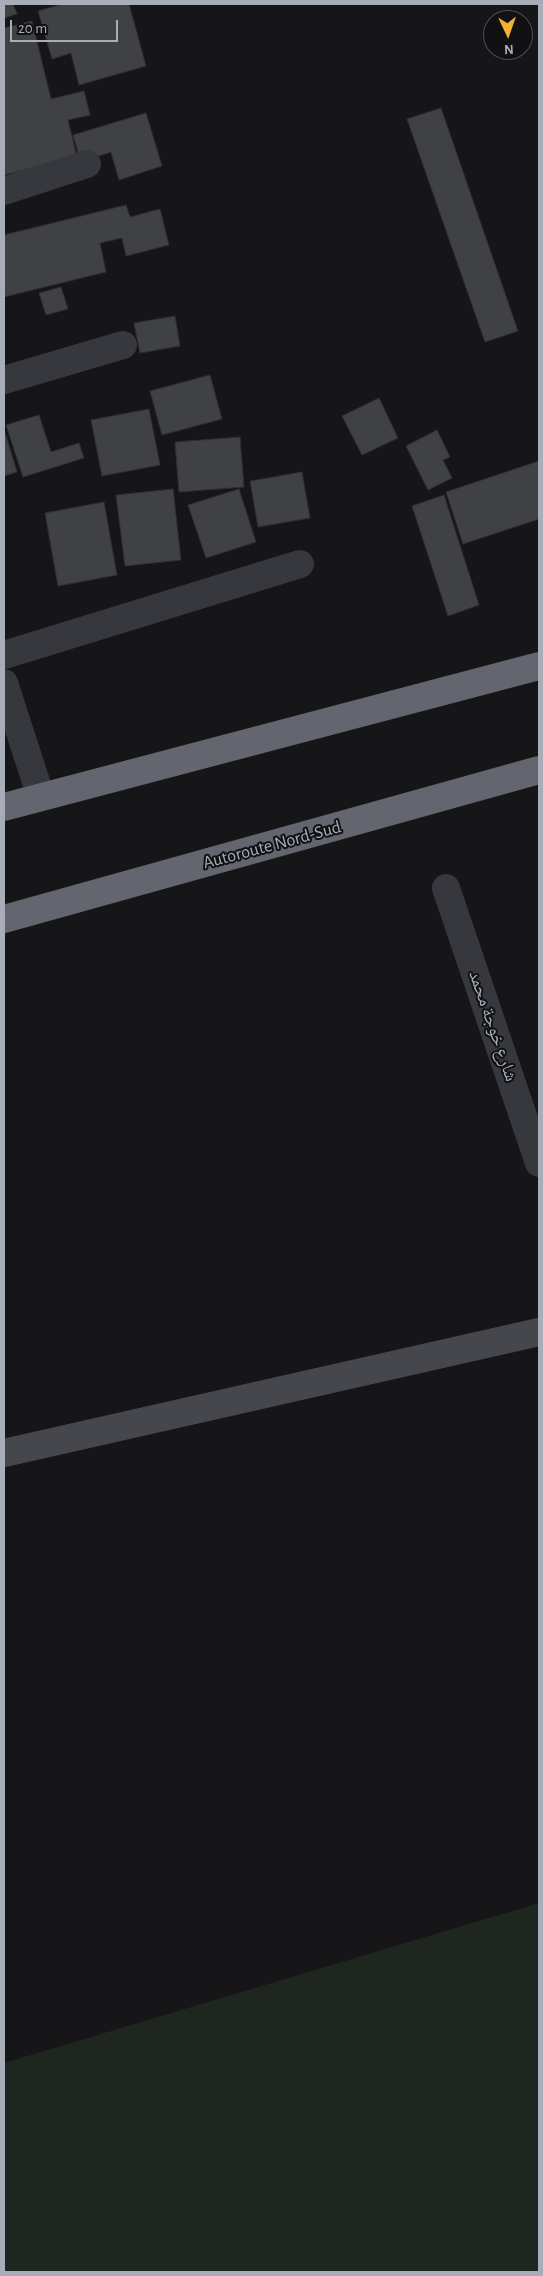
<!DOCTYPE html>
<meta charset="utf-8">
<style>
body{margin:0}
#map{position:relative;width:543px;height:2276px;overflow:hidden;background:#161618;font-family:"Alegreya Sans",sans-serif}
canvas{display:block}
.frame{position:absolute;inset:0;border:5px solid #a8adb8;pointer-events:none}
.north{position:absolute;left:483px;top:10px;width:50px;height:50px;box-sizing:border-box;background:#111113;border:1px solid #4d4f55;border-radius:50%;rotate:177deg;font-size:14px;font-weight:700;line-height:20px;text-align:center;color:#a8adb8}
.north::after{content:'';display:block;margin:auto;width:18px;height:22px;background:#f2b134;clip-path:polygon(50% 0,100% 100%,50% 72%,0 100%)}
.scale{position:absolute;left:10px;top:20px;width:108px;height:22px;box-sizing:border-box;border:2px solid #a8adb8;border-top:0;padding-left:6px;font-size:15px;line-height:18px;white-space:nowrap;color:#a8adb8;-webkit-text-stroke:4px #111113;paint-order:stroke}
</style>
<div id="map">
<canvas width="543" height="2276"></canvas>
<div class="frame"></div>
<div class="north">N</div>
<div class="scale">20 m</div>
</div>
<script>
const ctx = document.querySelector('canvas').getContext('2d');
ctx.lineJoin = 'round';
function fill(path, color) {
  ctx.fillStyle = color;
  ctx.fill(path, 'evenodd');
}
function shape(rows) {
  const path = new Path2D();
  for (const r of rows) {
    path.moveTo(r[0], r[1]);
    for (let i = 2; i < r.length; i += 2) path.lineTo(r[i], r[i + 1]);
  }
  return path;
}
function strokePath(path, color, width, dash) {
  ctx.strokeStyle = color;
  ctx.lineWidth = width;
  ctx.lineCap = dash ? 'butt' : 'round';
  ctx.setLineDash(dash || []);
  ctx.stroke(path);
}
function label(font, color, halo, rows, align = 'center') {
  ctx.font = font + ' "Alegreya Sans","Noto Naskh Arabic",sans-serif';
  ctx.lineWidth = 4;
  ctx.setLineDash([]);
  ctx.textBaseline = 'middle';
  ctx.strokeStyle = halo;
  ctx.fillStyle = color;
  for (const [text, x, y, turn = 0] of rows) {
    ctx.save();
    ctx.translate(x, y);
    ctx.rotate((+turn || 0) * Math.PI / 180);
    ctx.textAlign = isNaN(turn) ? turn : align;
    if (halo) ctx.strokeText(text, 0, 0);
    ctx.fillText(text, 0, 0);
    ctx.restore();
  }
}
const green = shape([
 [539,1903,539,2272,4,2272,4,2063]
]);
const building = shape([
 [4,4,13,4,17,14,4,18,4,4],
 [63,4,129,4,146,66,79,85,71,53,52,59,38,11,63,4],
 [32,21,51,99,84,91,90,115,68,120,77,157,4,175,4,28,32,21],
 [441,108,518,331,485,342,407,119,441,108],
 [146,113,162,166,119,180,111,152,81,162,73,135,146,113],
 [126,205,130,217,160,209,169,245,126,256,122,238,100,243,106,272,4,297,4,235,126,205],
 [61,287,68,309,46,315,39,293,61,287],
 [175,316,180,346,140,353,134,323,175,316],
 [210,375,222,419,162,435,150,391,210,375],
 [379,398,398,438,362,455,342,416,379,398],
 [149,409,160,465,102,476,91,420,149,409],
 [39,415,51,452,79,443,84,458,23,477,6,425,39,415],
 [4,429,17,472,4,476,4,429],
 [437,430,450,457,443,460,452,478,428,490,406,446,437,430],
 [240,437,244,487,179,492,175,442,240,437],
 [539,461,539,519,463,544,446,492,539,461],
 [302,472,310,518,258,527,250,481,302,472],
 [173,489,181,560,125,566,116,495,173,489],
 [239,489,256,542,206,558,188,505,239,489],
 [444,495,479,605,448,616,412,506,444,495],
 [104,502,117,575,58,586,45,513,104,502]
]);
const street = shape([
 [4,191,87,164],
 [4,380,123,345],
 [4,655,300,564],
 [4,683,41,797],
 [446,888,539,1163]
]);
const secondary = shape([
 [4,1453,539,1332]
]);
const highway = shape([
 [4,807,539,666],
 [4,919,539,770]
]);
const streetNames = [
 ["Autoroute Nord-Sud",272,845,-15],
 ["شارع خوجة محمد",493,1026,71]
];
fill(green, '#1e261f');
fill(building, '#404145');
strokePath(building, '#303034', 1);
strokePath(street, '#37383d', 28);
strokePath(secondary, '#45474d', 28);
strokePath(highway, '#63666e', 28);
label('18px', '#a8adb8', '#111113', streetNames);
</script>
